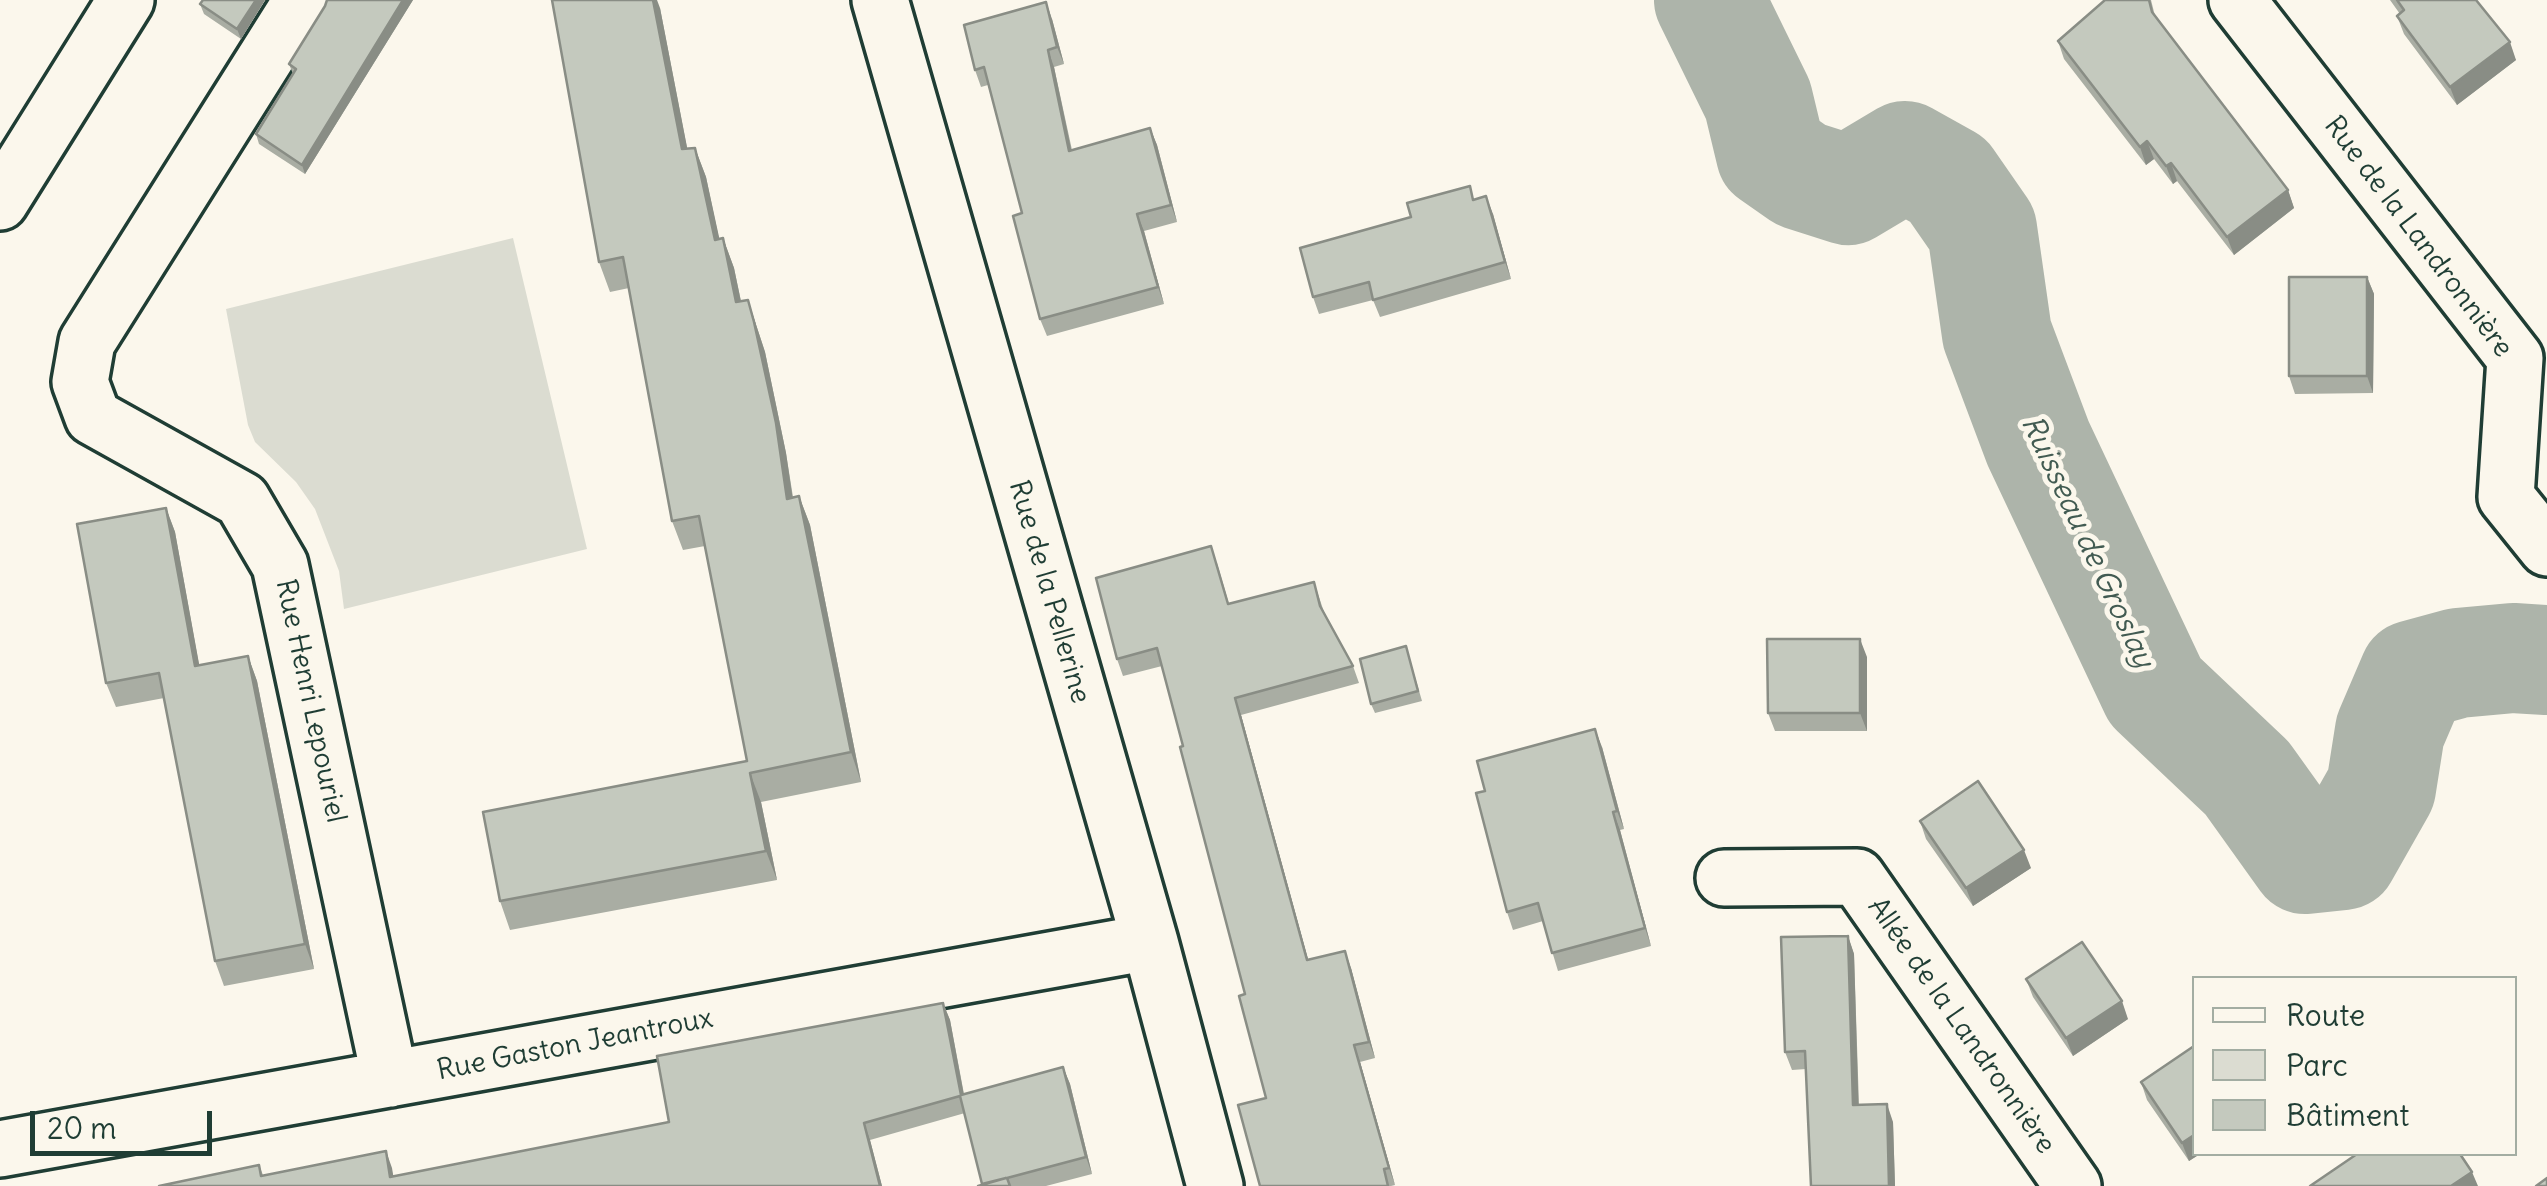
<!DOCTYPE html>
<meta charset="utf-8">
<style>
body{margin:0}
#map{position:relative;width:2547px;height:1186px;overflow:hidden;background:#fbf7ec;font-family:Delius,sans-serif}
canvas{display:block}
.legend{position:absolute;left:2192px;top:976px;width:325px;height:180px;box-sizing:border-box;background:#fbf7ec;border:2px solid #a3ada2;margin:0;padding:12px 18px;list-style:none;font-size:30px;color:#1f3d34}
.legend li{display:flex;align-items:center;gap:20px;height:50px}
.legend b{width:50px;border:2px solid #a3ada2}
.scale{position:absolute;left:30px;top:1111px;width:182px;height:45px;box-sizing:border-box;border:5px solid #1f3d34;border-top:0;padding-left:12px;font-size:30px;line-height:35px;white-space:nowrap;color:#1f3d34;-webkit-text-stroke:8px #fbf7ec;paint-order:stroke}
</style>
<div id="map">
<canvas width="2547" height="1186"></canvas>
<ul class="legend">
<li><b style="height:12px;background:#fbf7ec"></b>Route</li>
<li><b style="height:28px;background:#dbdcd1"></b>Parc</li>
<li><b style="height:28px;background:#c4c9be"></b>Bâtiment</li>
</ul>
<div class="scale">20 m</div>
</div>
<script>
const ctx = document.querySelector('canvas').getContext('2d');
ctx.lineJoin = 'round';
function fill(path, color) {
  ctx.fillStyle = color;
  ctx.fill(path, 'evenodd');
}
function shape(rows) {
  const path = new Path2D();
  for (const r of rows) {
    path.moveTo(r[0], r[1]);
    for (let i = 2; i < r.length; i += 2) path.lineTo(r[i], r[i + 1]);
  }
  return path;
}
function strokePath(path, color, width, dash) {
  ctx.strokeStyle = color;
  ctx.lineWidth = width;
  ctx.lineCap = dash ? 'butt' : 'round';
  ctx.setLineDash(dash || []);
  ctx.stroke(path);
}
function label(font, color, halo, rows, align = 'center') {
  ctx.font = font + ' Delius,sans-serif';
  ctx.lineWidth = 10;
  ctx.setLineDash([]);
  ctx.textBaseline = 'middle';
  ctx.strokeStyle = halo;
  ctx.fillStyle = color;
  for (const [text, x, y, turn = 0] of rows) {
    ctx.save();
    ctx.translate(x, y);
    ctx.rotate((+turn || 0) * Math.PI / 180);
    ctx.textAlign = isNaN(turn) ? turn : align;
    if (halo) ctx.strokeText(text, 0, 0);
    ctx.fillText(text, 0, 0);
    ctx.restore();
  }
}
const green = shape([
 [513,238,587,549,344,609,339,571,315,509,296,482,255,442,248,425,226,309]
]);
const river = shape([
 [1709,0,1758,100,1771,154,1801,175,1848,190,1905,156,1948,180,1982,229,1997,334,2038,443,2155,691,2247,778,2305,859,2343,855,2381,788,2390,731,2414,675,2458,663,2513,658,2547,660]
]);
const minor = shape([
 [302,0,87,342,80,382,93,417,242,500,280,565,390,1079],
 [880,0,1150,942,1215,1186],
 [2237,0,2515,358,2506,497,2547,548],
 [0,202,126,0],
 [1724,878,1857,877,2073,1186],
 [0,1149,1150,942]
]);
const wall = shape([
 [203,0,265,0,241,39,204,14,200,4],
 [327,0,413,0,305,174,259,144,256,134,293,74,289,64,325,6],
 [2105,0,2151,0,2155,16,2288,190,2294,208,2234,255,2177,181,2173,184,2154,159,2146,165,2064,59,2058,41],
 [2390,0,2476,0,2516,60,2457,105,2404,34,2397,16,2400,14],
 [660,8,687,148,695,148,706,177,719,239,723,238,734,268,741,301,748,300,765,352,786,453,793,497,799,496,810,525,861,782,761,802,777,880,510,930,500,901,747,761,705,546,683,550,672,521,629,288,610,292,599,262],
 [1052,19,1064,64,1054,67,1072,150,1150,128,1157,145,1177,222,1144,231,1164,304,1047,336,1040,319,1022,213,988,85,981,87,975,70],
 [1475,200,1493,214,1511,279,1380,317,1373,300,1319,314,1313,297],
 [2367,277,2374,294,2373,393,2295,394,2289,376],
 [166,508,175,532,199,665,248,656,257,681,314,969,224,986,215,961,164,698,116,707,106,683],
 [1217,563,1229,604,1314,582,1324,612,1353,666,1359,683,1241,715,1308,960,1351,968,1375,1058,1360,1062,1395,1185,1391,1186,1260,1186,1266,1098,1245,994,1162,666,1123,676,1117,659],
 [1406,646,1422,701,1375,713,1371,704],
 [1867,657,1867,731,1775,731,1768,713],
 [1602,747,1624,829,1620,830,1651,946,1558,971,1543,921,1513,930,1507,912],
 [1920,821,2031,868,1973,906,1926,839],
 [1848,936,1854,954,1859,1105,1893,1122,1895,1186,1806,1069,1792,1070,1785,1052],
 [2026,979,2128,1019,2073,1056,2033,997],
 [943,1003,950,1020,964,1094,1063,1067,1070,1084,1092,1174,1046,1186,978,1186,982,1185,965,1113,870,1140,882,1186,159,1186,259,1165,263,1175,386,1151,393,1176,669,1122],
 [2141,1082,2194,1154,2200,1154,2189,1161,2147,1100]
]);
const shadedWall = shape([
 [256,0,265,0,241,39,237,29],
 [403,0,413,0,305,174,302,165],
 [653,0,657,0,660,8,693,178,682,149],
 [1046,2,1052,19,1064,64,1057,47],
 [2510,42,2516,60,2457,105,2450,87],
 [1048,50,1054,67,1075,168,1069,151],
 [1150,128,1157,145,1177,222,1171,205],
 [2147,141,2154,159,2146,165,2140,147],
 [695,148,706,177,726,269,715,240],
 [2171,163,2177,181,2173,184,2166,166],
 [2288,190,2294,208,2234,255,2227,237],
 [1486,196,1493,214,1511,279,1505,262],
 [1137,214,1144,231,1164,304,1158,287],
 [723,238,734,268,747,331,736,302],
 [2367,277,2374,294,2373,393,2367,376],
 [748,300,765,352,786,453,797,528,787,499],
 [799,496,810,525,861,782,851,752],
 [166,508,175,532,204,691,195,666],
 [1860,639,1867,657,1867,731,1860,713],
 [248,656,257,681,314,969,305,944],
 [1235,698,1241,715,1313,977,1307,960],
 [1595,729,1602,747,1624,829,1617,811],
 [750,773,761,802,777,880,766,851],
 [1613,812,1620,830,1651,946,1645,928],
 [2024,850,2031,868,1973,906,1966,888],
 [1848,936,1854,954,1859,1123,1853,1105],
 [1345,951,1351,968,1375,1058,1369,1042],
 [2122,1001,2128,1019,2073,1056,2066,1038],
 [943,1003,950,1020,967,1112,961,1095],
 [1354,1045,1360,1062,1395,1185,1389,1168],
 [1063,1067,1070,1084,1092,1174,1086,1157],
 [1887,1104,1893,1122,1895,1186,1889,1186],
 [864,1123,870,1140,882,1186,880,1186],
 [2194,1135,2194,1154,2200,1154,2189,1161,2182,1143],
 [386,1151,392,1168,395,1186,390,1177],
 [2472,1172,2478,1186,2451,1186]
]);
const building = shape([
 [203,0,256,0,237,29,200,4,203,0],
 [327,0,403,0,302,165,256,134,296,69,289,64,325,6,327,0],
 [552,0,653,0,682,149,695,148,715,240,723,238,736,302,748,300,754,322,776,423,787,499,799,496,851,752,750,773,766,851,500,901,483,812,747,761,699,516,672,521,623,257,599,262,552,0],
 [2105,0,2149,0,2152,12,2288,190,2227,237,2171,163,2166,166,2147,141,2140,147,2058,41,2105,0],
 [2397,0,2476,0,2510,42,2450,87,2397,16,2404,10,2397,0],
 [1046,2,1057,47,1048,50,1069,151,1150,128,1171,205,1137,214,1158,287,1040,319,1013,216,1022,213,984,67,975,70,964,25,1046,2],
 [1470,186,1473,200,1486,196,1505,262,1373,300,1369,282,1313,297,1300,248,1411,217,1407,203,1470,186],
 [2289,277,2367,277,2367,376,2289,376,2289,277],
 [166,508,195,666,248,656,305,944,215,961,159,673,106,683,77,524,166,508],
 [1211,546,1228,604,1314,582,1320,606,1353,666,1235,698,1307,960,1345,951,1369,1042,1354,1045,1389,1168,1384,1169,1388,1186,1260,1186,1238,1105,1266,1098,1239,996,1245,994,1180,747,1183,746,1157,648,1117,659,1096,578,1211,546],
 [1767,639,1860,639,1860,713,1768,713,1767,639],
 [1406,646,1418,691,1371,704,1360,659,1406,646],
 [1595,729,1617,811,1613,812,1645,928,1552,953,1538,903,1507,912,1476,793,1485,791,1477,761,1595,729],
 [1978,781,2024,850,1966,888,1920,821,1978,781],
 [1848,936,1853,1105,1887,1104,1889,1186,1811,1186,1805,1051,1785,1052,1781,937,1848,936],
 [2082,942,2122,1001,2066,1038,2026,979,2082,942],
 [943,1003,961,1095,1063,1067,1086,1157,1007,1178,1010,1186,978,1186,1006,1178,982,1184,960,1096,864,1123,880,1186,159,1186,259,1165,261,1176,386,1151,390,1177,669,1122,657,1056,943,1003],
 [2194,1046,2194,1135,2182,1143,2141,1082,2194,1046],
 [2357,1154,2460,1154,2472,1172,2451,1186,2310,1186,2357,1154],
 [2547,1178,2547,1186,2536,1186,2547,1178]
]);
const streetNames = [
 ["Rue de la Landronnière",2418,237,53],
 ["Rue de la Pellerine",1049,592,74],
 ["Rue Henri Lepouriel",310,701,78],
 ["Allée de la Landronnière",1961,1026,55],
 ["Rue Gaston Jeantroux",575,1045,-11]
];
const waterNames = [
 ["Ruisseau de Groslay",2087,542,65]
];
fill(green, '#dbdcd1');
strokePath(river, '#adb4aa', 110);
strokePath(minor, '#1f3d34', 62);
strokePath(minor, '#fbf7ec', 55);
fill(wall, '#a9ada3');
fill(shadedWall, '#898d85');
fill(building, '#c4c9be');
strokePath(building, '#898d85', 2.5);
label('28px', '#1f3d34', '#fbf7ec', streetNames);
label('italic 30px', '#425b52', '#fbf7ec', waterNames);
</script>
